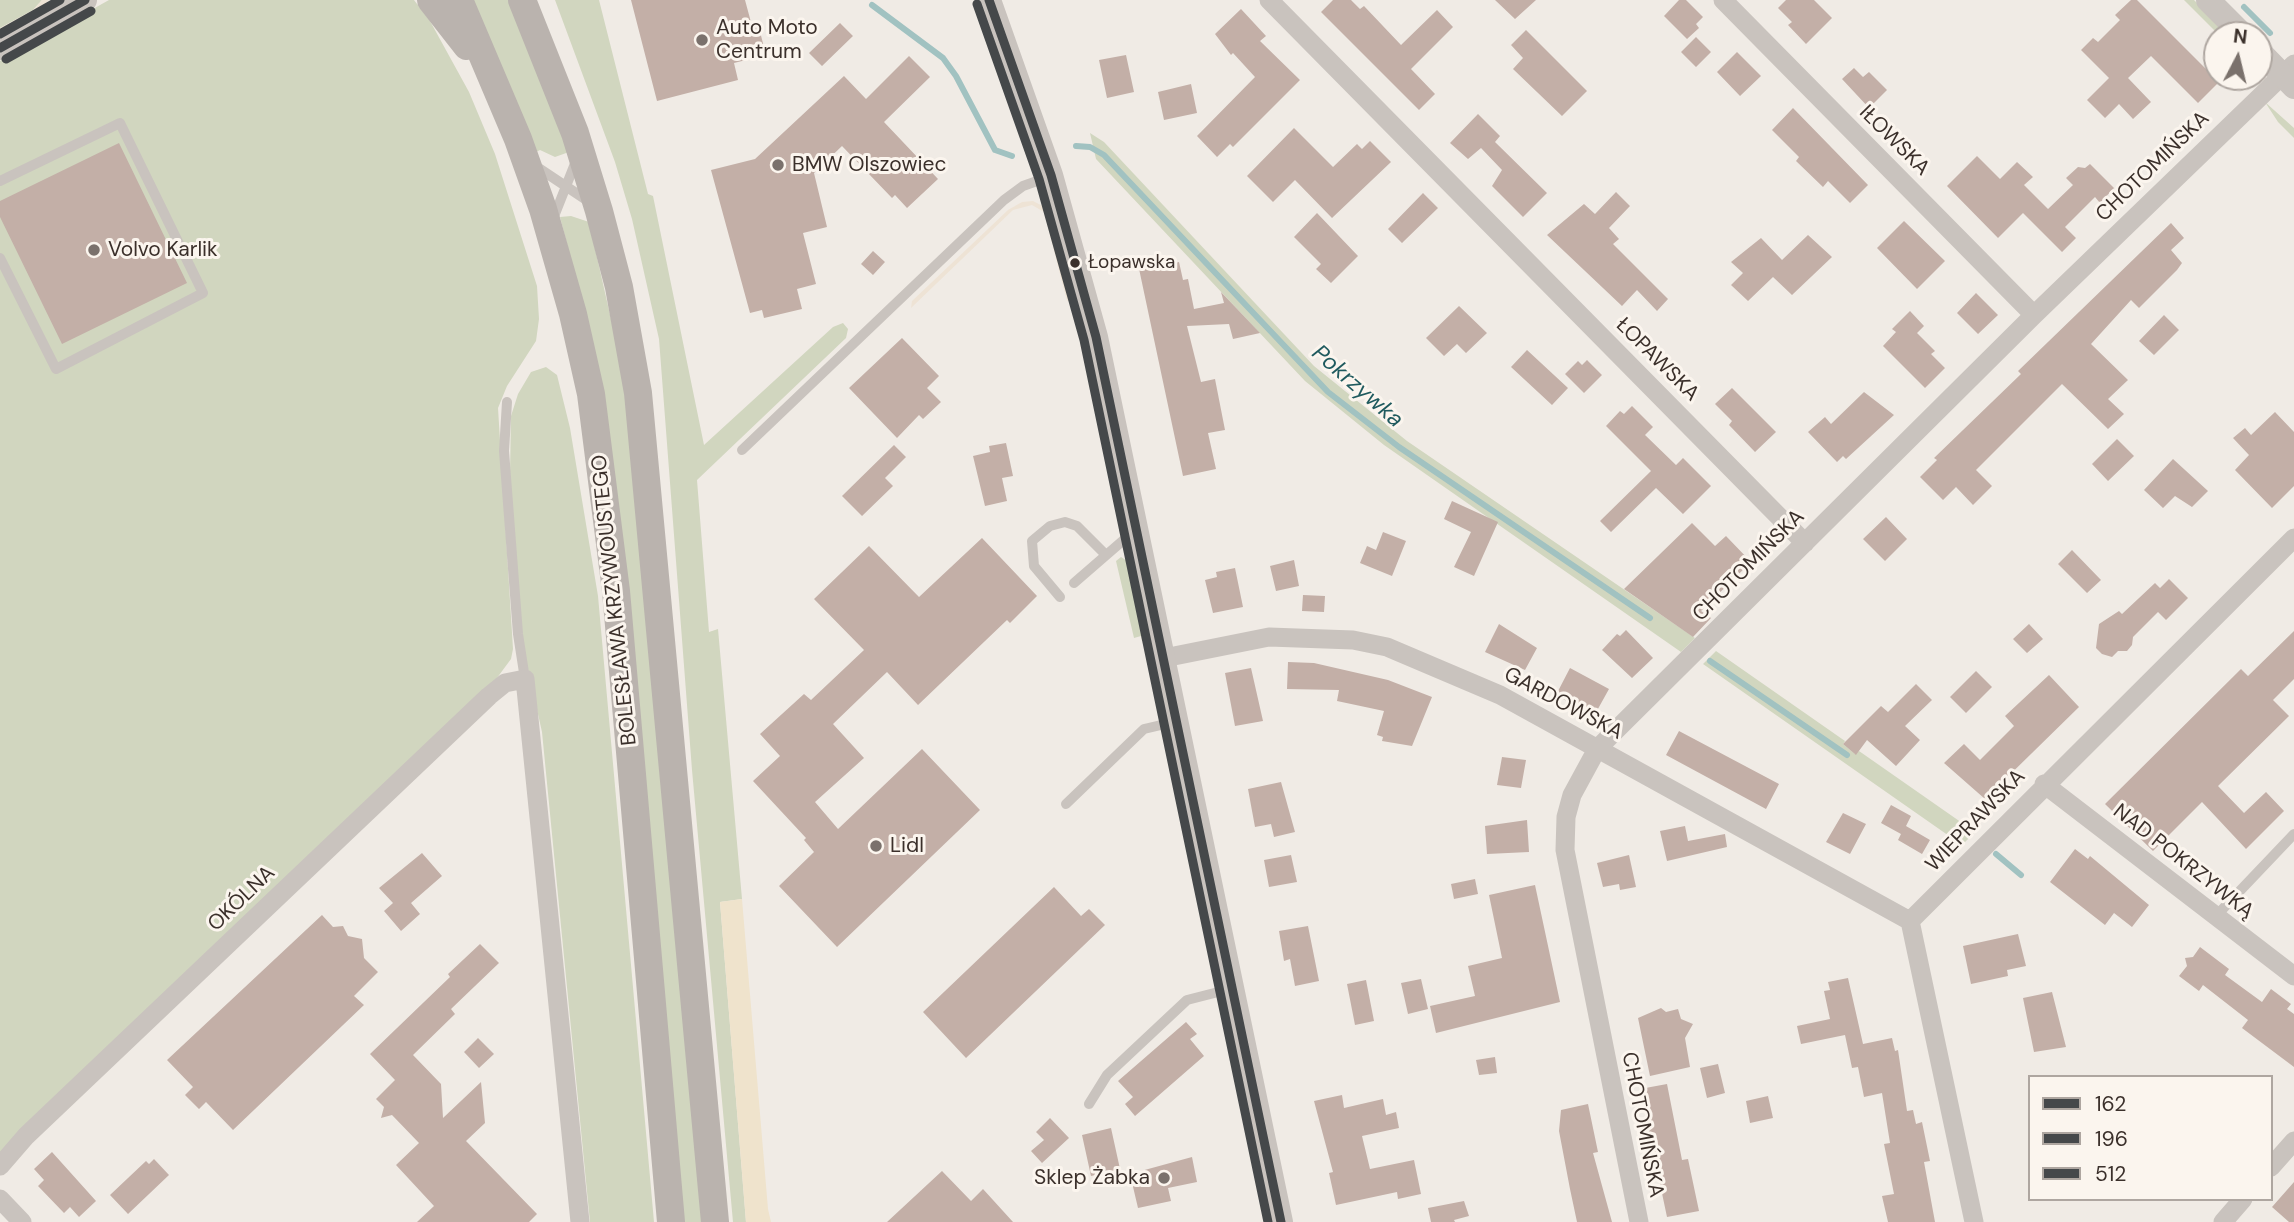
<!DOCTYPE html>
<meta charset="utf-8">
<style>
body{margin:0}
#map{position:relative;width:2294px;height:1222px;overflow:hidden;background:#f0ebe5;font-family:"DM Sans",sans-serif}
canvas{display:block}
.legend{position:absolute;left:2028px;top:1075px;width:245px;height:126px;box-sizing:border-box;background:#fbf5ee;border:2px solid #aea6a0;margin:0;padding:9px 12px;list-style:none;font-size:21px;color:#3b302b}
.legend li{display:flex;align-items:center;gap:14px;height:35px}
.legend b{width:35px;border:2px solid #aea6a0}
.north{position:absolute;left:2203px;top:21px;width:70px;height:70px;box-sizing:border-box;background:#fbf5ee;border:2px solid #aea6a0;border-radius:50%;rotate:7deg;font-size:19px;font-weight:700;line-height:28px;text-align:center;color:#3b302b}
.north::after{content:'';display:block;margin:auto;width:24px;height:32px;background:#7a716c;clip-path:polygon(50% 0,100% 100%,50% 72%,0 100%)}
</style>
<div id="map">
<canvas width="2294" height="1222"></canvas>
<ul class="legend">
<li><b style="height:9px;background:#45484a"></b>162</li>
<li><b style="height:9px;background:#45484a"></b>196</li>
<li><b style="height:9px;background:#45484a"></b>512</li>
</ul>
<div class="north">N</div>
</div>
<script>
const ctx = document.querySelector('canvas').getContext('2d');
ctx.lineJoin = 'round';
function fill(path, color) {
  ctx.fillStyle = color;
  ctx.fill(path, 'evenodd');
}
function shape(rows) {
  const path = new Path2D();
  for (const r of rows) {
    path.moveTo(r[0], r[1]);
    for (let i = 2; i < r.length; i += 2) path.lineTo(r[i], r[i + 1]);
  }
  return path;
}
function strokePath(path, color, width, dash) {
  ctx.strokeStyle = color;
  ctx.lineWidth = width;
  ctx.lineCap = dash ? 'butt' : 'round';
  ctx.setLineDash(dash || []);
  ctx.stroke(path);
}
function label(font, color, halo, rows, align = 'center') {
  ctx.font = font + ' "DM Sans",sans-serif';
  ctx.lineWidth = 6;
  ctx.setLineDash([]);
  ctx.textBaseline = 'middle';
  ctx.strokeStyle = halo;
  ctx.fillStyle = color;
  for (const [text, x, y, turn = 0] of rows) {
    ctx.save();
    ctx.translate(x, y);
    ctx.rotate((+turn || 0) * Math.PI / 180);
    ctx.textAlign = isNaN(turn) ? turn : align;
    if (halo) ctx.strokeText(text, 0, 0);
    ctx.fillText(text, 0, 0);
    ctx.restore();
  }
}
const green = shape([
 [0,0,42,0,33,10,0,28],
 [109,0,414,0,430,21,469,92,495,154,537,286,539,319,536,341,507,386,498,408,513,649,511,659,491,686,0,1160,0,61],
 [472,0,509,0,569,152,555,157,540,150,536,152],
 [555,0,599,0,648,194,653,196,704,445,833,327,843,323,848,329,846,338,697,480,709,632,718,629,742,899,720,902,746,1222,733,1222,692,770,659,339,632,219,615,162],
 [2184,0,2194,0,2229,35,2219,35],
 [2265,102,2294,128,2294,138,2278,122],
 [1090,133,1104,142,1314,366,1407,441,1695,638,1681,652,1384,445,1305,381,1096,159],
 [571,216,589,222,623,372,703,1222,684,1222,593,344,560,217],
 [546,367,557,375,570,428,598,596,654,1222,590,1222,542,732,522,642,510,473,511,416,518,394,531,372],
 [1121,557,1132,564,1149,640,1142,641,1141,636,1134,638,1116,561],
 [1716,651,1845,741,1843,744,1855,754,1859,751,1975,832,1962,845,1703,664]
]);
const sand = shape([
 [742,899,768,1209,771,1222,746,1222,720,902]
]);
const plaza = shape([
 [42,0,49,0,32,17,0,36,0,28,33,10],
 [1033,201,1050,210,1074,299,1067,301,1044,212,1032,205,1013,210,911,308,912,301,1008,210,1022,202]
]);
const stream = shape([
 [872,5,943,58,956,76,995,150,1012,156],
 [2244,7,2270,33],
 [1076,146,1090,147,1104,155,1328,392,1399,447,1650,618],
 [1710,661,1847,755],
 [1996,854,2021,875]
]);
const building = shape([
 [631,0,745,0,752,26,758,24,766,55,734,63,738,80,657,101],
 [1333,0,1351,0,1360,9,1364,6,1401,45,1437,10,1453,27,1411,69,1435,94,1419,110,1321,12],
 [1495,0,1536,0,1515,19],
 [1679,0,1686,0,1703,17,1696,24,1699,28,1687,39,1664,16],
 [1786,0,1814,0,1832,18,1806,44,1788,25,1792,22,1778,8],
 [2131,0,2137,0,2219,82,2198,103,2151,56,2128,78,2151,102,2133,119,2119,104,2105,118,2087,100,2109,78,2081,50,2093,38,2098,42,2120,20,2115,15],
 [1241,9,1266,36,1260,41,1300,80,1233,147,1230,144,1217,157,1197,136,1255,77,1233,53,1231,55,1215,34],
 [840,23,853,36,822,66,809,53],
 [1526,30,1587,91,1562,116,1513,69,1523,58,1511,45],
 [1696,37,1711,52,1696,67,1681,52],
 [1737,52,1761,76,1740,96,1717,72],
 [1126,55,1134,92,1107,98,1099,60],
 [909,56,930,77,884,122,938,179,907,208,895,195,892,198,842,146,814,173,827,227,803,233,816,284,797,289,802,309,764,318,762,310,750,313,711,170,755,159,844,76,866,99],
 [1854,68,1863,77,1869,72,1887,90,1869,108,1842,79],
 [1191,84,1197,113,1164,120,1158,92],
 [1793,108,1868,185,1850,203,1828,181,1823,187,1796,161,1799,157,1772,130],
 [1478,114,1500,136,1495,142,1547,193,1523,217,1492,186,1502,170,1481,148,1468,159,1450,143],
 [1294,128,1333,167,1357,144,1362,149,1370,141,1391,162,1332,218,1295,180,1273,202,1247,176],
 [119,143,187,283,62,344,0,217,0,201],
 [1977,156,2000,179,2017,162,2033,177,2024,185,2048,209,2073,185,2066,178,2078,167,2085,168,2090,164,2114,188,2100,203,2095,197,2065,227,2076,238,2062,252,2023,213,1998,238,1947,186],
 [1616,192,1630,206,1609,228,1619,239,1613,244,1668,299,1657,311,1637,290,1622,306,1547,235,1584,204,1595,214],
 [1423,193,1438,208,1402,243,1388,229],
 [1317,213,1358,256,1331,283,1316,269,1321,264,1294,237],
 [1904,221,1945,261,1917,289,1877,248],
 [2171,223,2184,238,2171,250,2182,263,2177,270,2139,308,2131,300,2091,344,2128,380,2108,399,2124,414,2108,429,2062,384,1976,470,1992,486,1973,505,1956,487,1943,500,1920,477,1937,460,1934,458,2021,374,2018,371],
 [1808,235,1832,257,1792,295,1773,277,1748,301,1731,285,1743,273,1731,262,1761,238,1782,260],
 [873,251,885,262,873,275,861,264],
 [1172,257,1174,263,1179,262,1183,280,1188,279,1194,309,1224,303,1221,292,1260,333,1233,339,1229,324,1187,326,1201,382,1215,379,1225,430,1208,433,1216,469,1183,476,1138,264],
 [1976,293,1998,315,1978,334,1957,313],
 [1459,306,1487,333,1466,353,1457,344,1444,356,1426,338],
 [1910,311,1924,326,1917,333,1935,351,1931,354,1945,368,1925,388,1883,346,1896,332,1892,329],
 [2164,315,2179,330,2154,355,2139,341],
 [902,338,939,376,927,388,941,402,923,419,919,415,897,438,849,388],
 [1527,350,1568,388,1552,405,1511,367],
 [1587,360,1602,375,1584,393,1565,374,1578,361,1582,365],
 [1732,388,1776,432,1755,452,1729,425,1732,421,1715,404],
 [1864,392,1894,415,1846,459,1843,456,1837,462,1808,432,1825,417,1831,424],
 [1632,406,1653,427,1645,435,1676,465,1683,458,1711,486,1683,514,1656,488,1611,532,1600,521,1651,471,1606,426,1620,411,1624,414],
 [2275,412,2294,432,2294,486,2272,508,2235,470,2249,455,2233,438,2245,428,2251,435],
 [2117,439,2134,456,2108,481,2092,464],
 [1006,443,1013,476,1002,478,1007,501,985,506,973,456,990,452,989,446],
 [894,445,906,457,885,478,893,486,862,516,842,496],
 [2173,459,2208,491,2192,507,2175,496,2163,508,2144,490],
 [1452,501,1498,522,1474,576,1454,567,1471,532,1444,519],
 [1886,517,1907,539,1885,561,1863,539],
 [1692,523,1715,546,1726,536,1751,562,1701,611,1711,618,1693,637,1624,589],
 [1383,532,1406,541,1392,576,1360,563,1367,546,1376,550],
 [982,538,1037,596,1010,623,1007,620,918,705,887,672,833,724,864,758,815,802,838,829,922,749,980,810,837,947,779,886,814,852,804,840,806,838,753,781,780,756,760,734,804,694,811,700,864,650,814,599,869,546,919,597],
 [2072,550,2101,580,2087,593,2058,564],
 [1294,560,1299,586,1276,591,1270,566],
 [1235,568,1243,607,1213,613,1205,580,1217,577,1216,572],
 [2169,579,2188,598,2166,620,2158,612,2133,637,2132,645,2127,651,2118,651,2112,657,2102,654,2096,648,2099,624,2119,611,2122,614,2155,583,2160,588],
 [1303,595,1325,596,1324,612,1302,611],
 [1499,624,1537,648,1525,670,1485,652],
 [2029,624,2043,639,2027,653,2013,639],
 [1626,630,1653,658,1632,678,1602,650,1617,634,1620,636],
 [2294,631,2294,679,2273,700,2289,716,2218,786,2244,813,2266,792,2284,811,2246,849,2202,802,2153,851,2105,804,2241,669,2248,676],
 [1288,662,1314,663,1388,680,1432,697,1412,746,1382,741,1383,737,1377,735,1384,711,1337,701,1339,690,1287,689],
 [1251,668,1263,721,1235,726,1225,673],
 [1570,668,1609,689,1594,716,1556,695],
 [1976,671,1992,687,1966,713,1950,697],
 [2049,675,2079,707,1985,799,1944,763,1964,744,1980,760,2014,726,2005,716],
 [1916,684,1932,700,1905,726,1920,740,1896,766,1867,740,1856,755,1843,744,1881,706,1888,712],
 [1679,731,1779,784,1766,809,1666,755],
 [1502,757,1526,760,1521,788,1497,785],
 [1281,782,1295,832,1274,837,1271,824,1255,827,1248,789],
 [1891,805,1911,816,1906,826,1930,840,1922,854,1898,840,1901,834,1881,823],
 [1843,813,1866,824,1850,854,1826,842],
 [1527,820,1529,852,1487,854,1485,826],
 [1685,826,1688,841,1725,834,1727,847,1667,861,1660,831],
 [2075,849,2088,859,2090,856,2149,905,2132,927,2114,913,2105,925,2050,882],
 [422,853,442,876,411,903,420,914,401,931,384,911,393,903,379,888],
 [1291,855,1297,882,1269,887,1264,860],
 [1629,855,1636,887,1620,890,1619,884,1603,887,1597,863],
 [1475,879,1478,894,1454,899,1451,884],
 [1535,885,1560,1002,1436,1033,1430,1006,1475,996,1468,966,1502,958,1489,895],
 [1054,887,1081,916,1089,909,1105,925,966,1058,923,1012],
 [322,915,333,927,343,926,348,936,362,939,364,958,378,972,354,996,364,1005,233,1130,206,1102,199,1109,185,1095,193,1087,167,1060],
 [1308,926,1319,981,1295,986,1290,959,1284,961,1279,931],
 [2018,934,2026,966,2007,970,2008,976,1971,984,1963,946],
 [480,944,499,963,451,1009,455,1014,413,1055,441,1084,443,1118,481,1082,485,1123,466,1141,537,1214,529,1222,417,1222,434,1206,396,1165,419,1143,392,1115,381,1118,384,1107,376,1099,395,1080,370,1054,450,977,448,974],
 [2200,947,2229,969,2225,975,2262,1002,2271,989,2291,1004,2287,1009,2294,1014,2294,1067,2242,1028,2248,1020,2203,985,2199,991,2179,976,2187,966,2185,958,2193,957],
 [1848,978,1863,1044,1892,1038,1895,1051,1898,1050,1907,1111,1913,1110,1916,1124,1922,1122,1930,1161,1924,1162,1935,1222,1888,1222,1882,1196,1894,1194,1884,1144,1890,1143,1882,1093,1864,1097,1858,1067,1852,1068,1845,1035,1801,1044,1797,1026,1830,1019,1824,991,1830,990,1828,982],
 [1421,979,1428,1009,1408,1014,1401,983],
 [1366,980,1374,1021,1355,1025,1347,984],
 [2052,992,2066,1047,2034,1052,2023,998],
 [1661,1008,1666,1012,1678,1009,1681,1019,1693,1024,1685,1038,1690,1067,1650,1076,1638,1018],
 [1186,1022,1197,1034,1190,1039,1204,1056,1135,1116,1125,1104,1133,1097,1118,1081],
 [478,1038,494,1054,479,1068,464,1052],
 [1495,1057,1497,1073,1479,1075,1476,1060],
 [1718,1064,1725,1093,1707,1098,1700,1068],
 [1667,1084,1682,1160,1688,1159,1699,1211,1667,1217,1640,1089],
 [1342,1095,1344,1108,1383,1099,1386,1115,1396,1112,1399,1128,1362,1136,1370,1169,1414,1160,1421,1194,1398,1199,1397,1192,1336,1205,1329,1173,1333,1172,1314,1101],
 [1768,1096,1773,1118,1750,1123,1746,1101],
 [1588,1104,1598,1152,1593,1153,1612,1222,1577,1222,1570,1189,1559,1131,1561,1110],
 [1050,1118,1069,1138,1042,1163,1031,1151,1044,1140,1036,1132],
 [1111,1128,1120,1169,1091,1176,1082,1135],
 [52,1152,96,1201,79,1217,70,1207,64,1213,38,1186,44,1180,34,1169],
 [1192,1157,1197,1182,1168,1188,1171,1201,1138,1208,1130,1174],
 [154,1159,169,1175,128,1214,110,1195,146,1161,149,1164],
 [942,1171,971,1201,983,1189,1013,1222,887,1222],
 [2294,1182,2294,1222,2289,1222,2272,1207],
 [1464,1201,1469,1216,1454,1220,1455,1222,1431,1222,1428,1208]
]);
const service = shape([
 [537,167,588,201],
 [0,181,120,123,203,293,56,369,0,258],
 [553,219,576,161],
 [507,402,504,451,518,634,525,679],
 [742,450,1004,200,1023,186,1051,176],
 [1074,583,1134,531],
 [1060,597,1034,566,1032,541,1050,526,1065,522,1077,526,1106,555],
 [1066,804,1144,729,1174,722],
 [2216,916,2294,834],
 [1089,1104,1107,1075,1187,1000,1230,989]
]);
const minor = shape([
 [1269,0,1805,543],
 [1723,0,2034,315],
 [1164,658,1269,637,1353,640,1387,647,1500,695,1910,921],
 [2044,784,2294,976],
 [0,1166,26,1136,489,696,505,683,525,679,580,1222],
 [2271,1167,2294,1141],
 [0,1199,22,1222],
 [1639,1222,1565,850,1566,817,1572,795,1597,749,2034,315,2294,64],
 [1974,1222,1910,921,2294,538],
 [2223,1222,2243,1199]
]);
const tertiary = shape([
 [989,0,1051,175,1096,337,1281,1222],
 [2208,0,2243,35],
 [0,48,85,0],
 [2259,51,2294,87]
]);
const secondary = shape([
 [431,0,467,46],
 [459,0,518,139,543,209,573,314,591,394,616,591,671,1222],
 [522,0,575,133,599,211,619,287,638,393,715,1222]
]);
const bus1 = shape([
 [989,0,1051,175,1096,337,1281,1222],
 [0,48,85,0]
]);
const bus2 = shape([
 [977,4,1039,179,1084,340,1268,1222],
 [6,59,91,11]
]);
const bus3 = shape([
 [0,34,60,0]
]);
const markers = [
 [702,40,7,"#7a716c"],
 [778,165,7,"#7a716c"],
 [94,250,7,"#7a716c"],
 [1075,263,6,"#3b302b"],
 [876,846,7,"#7a716c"],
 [1164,1178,7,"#7a716c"]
];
const busNames = [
 ["Łopawska",1088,263]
];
const poiNames = [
 ["Auto Moto",716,28],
 ["Centrum",716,52],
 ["BMW Olszowiec",792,165],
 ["Volvo Karlik",108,250],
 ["Lidl",890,846],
 ["Sklep Żabka",1150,1178,"right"]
];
const streetNames = [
 ["IŁOWSKA",1894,141,45],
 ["CHOTOMIŃSKA",2153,167,-44],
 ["ŁOPAWSKA",1657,360,45],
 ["CHOTOMIŃSKA",1749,566,-45],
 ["BOLESŁAWA KRZYWOUSTEGO",615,600,-96],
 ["GARDOWSKA",1563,704,28],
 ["WIEPRAWSKA",1976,821,-46],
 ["NAD POKRZYWKĄ",2183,862,38],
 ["OKÓLNA",242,899,-44],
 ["CHOTOMIŃSKA",1642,1125,79]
];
const waterNames = [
 ["Pokrzywka",1357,387,41]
];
fill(green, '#d1d6bf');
fill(sand, '#efe3cc');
fill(plaza, '#eee3d5');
strokePath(stream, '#a1c2c1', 6);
fill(building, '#c3afa7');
strokePath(service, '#c9c3be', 10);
strokePath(minor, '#c9c3be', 19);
strokePath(tertiary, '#c9c3be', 24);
strokePath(secondary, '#bab3ae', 28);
strokePath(bus1, '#45484a', 9);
strokePath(bus2, '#45484a', 9);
strokePath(bus3, '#45484a', 9);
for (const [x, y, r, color] of markers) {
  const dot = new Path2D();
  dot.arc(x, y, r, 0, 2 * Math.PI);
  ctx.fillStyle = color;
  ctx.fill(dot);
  strokePath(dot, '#fbf5ee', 2.5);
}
label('19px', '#3b302b', '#fbf5ee', busNames, 'left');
label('21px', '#3b302b', '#fbf5ee', poiNames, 'left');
label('21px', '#3b302b', '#fbf5ee', streetNames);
label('italic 23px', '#1f5a5e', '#fbf5ee', waterNames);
</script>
